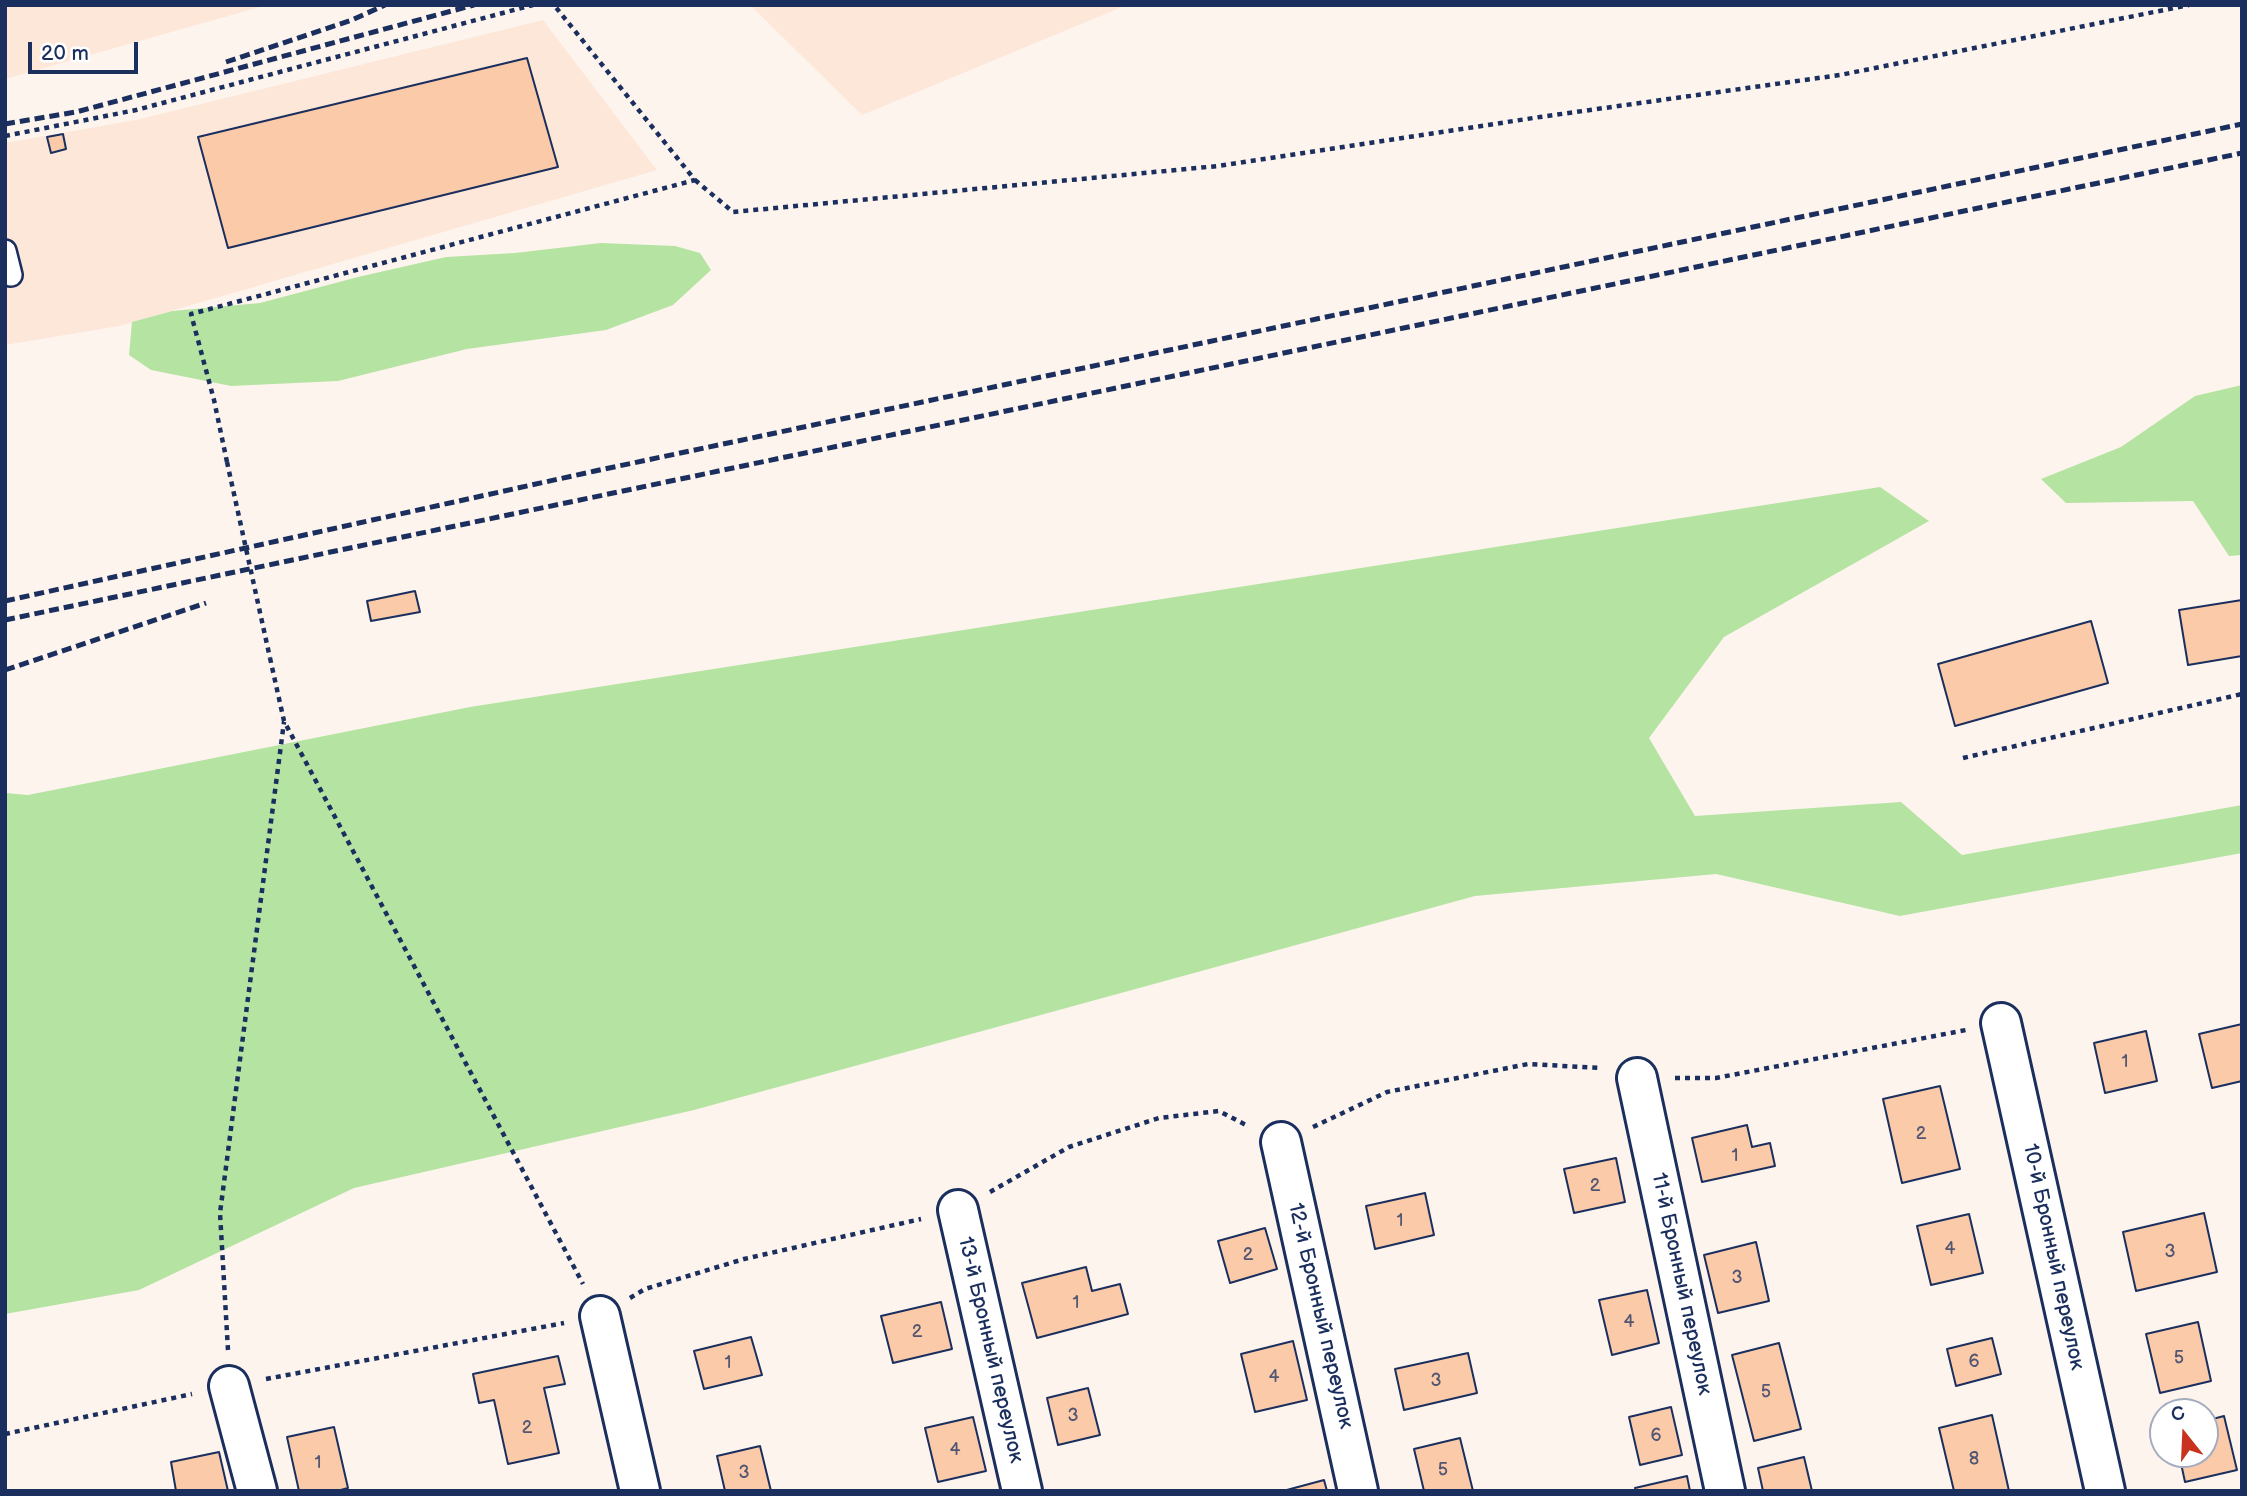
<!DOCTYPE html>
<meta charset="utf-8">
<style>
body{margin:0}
#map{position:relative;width:2247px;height:1496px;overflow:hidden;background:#fef4ee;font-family:"Balsamiq Sans",sans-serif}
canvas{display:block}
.frame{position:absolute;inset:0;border:7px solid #1b2f5e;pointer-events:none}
.north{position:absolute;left:2149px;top:1398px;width:70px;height:70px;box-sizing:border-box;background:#fff;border:2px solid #a4acbf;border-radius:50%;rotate:342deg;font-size:19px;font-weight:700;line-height:28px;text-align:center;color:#1b2f5e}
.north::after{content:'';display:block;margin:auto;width:24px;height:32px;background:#c8321e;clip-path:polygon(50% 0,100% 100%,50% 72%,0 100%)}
.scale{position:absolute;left:28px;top:42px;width:110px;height:32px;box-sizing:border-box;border:4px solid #1b2f5e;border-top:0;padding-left:9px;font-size:21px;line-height:24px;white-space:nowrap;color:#1b2f5e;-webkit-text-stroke:5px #fff;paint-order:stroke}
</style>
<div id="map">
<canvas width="2247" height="1496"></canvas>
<div class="frame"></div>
<div class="north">С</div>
<div class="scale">20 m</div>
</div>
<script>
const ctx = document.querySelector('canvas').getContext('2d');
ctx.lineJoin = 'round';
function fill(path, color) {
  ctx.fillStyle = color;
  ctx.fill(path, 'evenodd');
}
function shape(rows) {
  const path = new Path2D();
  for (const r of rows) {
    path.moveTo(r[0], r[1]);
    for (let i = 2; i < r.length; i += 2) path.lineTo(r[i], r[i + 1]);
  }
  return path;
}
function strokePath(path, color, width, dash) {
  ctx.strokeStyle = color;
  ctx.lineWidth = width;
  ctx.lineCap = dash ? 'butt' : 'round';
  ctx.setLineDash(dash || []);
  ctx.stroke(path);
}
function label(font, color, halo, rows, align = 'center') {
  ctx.font = font + ' "Balsamiq Sans",sans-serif';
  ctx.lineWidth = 6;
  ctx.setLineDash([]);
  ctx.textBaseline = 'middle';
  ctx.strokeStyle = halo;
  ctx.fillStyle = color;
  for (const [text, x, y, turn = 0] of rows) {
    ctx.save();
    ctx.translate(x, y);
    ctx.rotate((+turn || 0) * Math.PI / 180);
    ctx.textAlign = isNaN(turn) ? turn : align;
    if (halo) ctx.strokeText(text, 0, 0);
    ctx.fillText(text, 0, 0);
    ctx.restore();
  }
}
const built = shape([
 [5,5,267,5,5,79],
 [750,5,1127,5,862,115],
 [543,20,657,170,119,326,5,345,5,143,136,120]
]);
const green = shape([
 [601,243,675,246,700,253,711,270,673,305,606,330,467,349,338,381,231,386,151,370,129,355,132,322,172,311,260,303,358,277,446,257,515,253],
 [2242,385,2242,555,2229,556,2193,501,2066,503,2041,479,2121,447,2195,396],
 [1880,487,1929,521,1724,637,1649,738,1695,816,1901,802,1962,855,2242,805,2242,853,1900,916,1716,874,1475,896,694,1110,354,1188,139,1290,5,1314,5,793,28,795,470,707]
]);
const building = shape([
 [527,58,558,167,228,248,198,137,527,58],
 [63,134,66,149,51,153,47,137,63,134],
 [415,591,420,612,371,621,367,601,415,591],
 [2242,600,2242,656,2188,665,2179,610,2242,600],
 [2091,621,2108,683,1955,726,1938,664,2091,621],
 [2242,1024,2242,1081,2212,1088,2199,1034,2242,1024],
 [2146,1031,2157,1081,2105,1093,2094,1043,2146,1031],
 [1940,1086,1960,1169,1902,1183,1883,1099,1940,1086],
 [1747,1125,1752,1147,1770,1143,1775,1166,1702,1182,1692,1138,1747,1125],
 [1616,1158,1625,1202,1574,1213,1564,1169,1616,1158],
 [1425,1193,1434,1235,1375,1249,1366,1206,1425,1193],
 [2204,1213,2217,1272,2136,1291,2123,1232,2204,1213],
 [1969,1214,1983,1273,1931,1285,1917,1226,1969,1214],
 [1265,1228,1277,1269,1230,1283,1218,1241,1265,1228],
 [1756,1242,1769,1301,1718,1313,1704,1255,1756,1242],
 [1086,1267,1092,1291,1120,1284,1128,1314,1037,1338,1022,1283,1086,1267],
 [1647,1290,1659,1343,1612,1355,1599,1300,1647,1290],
 [941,1302,952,1349,893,1363,881,1316,941,1302],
 [2198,1322,2211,1381,2160,1393,2146,1334,2198,1322],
 [751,1337,762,1375,704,1389,694,1351,751,1337],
 [1992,1338,2001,1374,1956,1386,1947,1349,1992,1338],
 [1293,1341,1307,1400,1255,1412,1241,1354,1293,1341],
 [1779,1343,1801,1429,1754,1441,1732,1355,1779,1343],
 [1468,1353,1477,1393,1404,1410,1395,1369,1468,1353],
 [558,1356,565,1384,544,1388,559,1453,508,1464,494,1400,479,1403,473,1374,558,1356],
 [1088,1388,1100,1435,1058,1445,1047,1398,1088,1388],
 [1671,1407,1682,1455,1640,1465,1629,1417,1671,1407],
 [1992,1415,2009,1491,1954,1491,1939,1428,1992,1415],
 [2224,1416,2237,1470,2185,1482,2179,1454,2205,1454,2205,1421,2224,1416],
 [973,1417,986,1471,938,1482,925,1428,973,1417],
 [334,1427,348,1488,337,1491,299,1491,287,1437,334,1427],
 [1460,1438,1473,1491,1424,1491,1414,1449,1460,1438],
 [760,1446,771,1491,725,1491,717,1456,760,1446],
 [219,1452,228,1491,176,1491,171,1462,219,1452],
 [1804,1457,1812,1491,1763,1491,1758,1468,1804,1457],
 [1687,1476,1690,1491,1636,1491,1635,1488,1687,1476],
 [1324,1480,1327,1491,1283,1491,1324,1480]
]);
const path = shape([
 [5,136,136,110,533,5],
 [695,180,733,212,1218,166,1540,117,1840,75,2189,5],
 [227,462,214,400,191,314,695,180,554,5],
 [270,658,284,721,583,1284],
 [1963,758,2242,694],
 [1675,1078,1716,1078,1966,1030],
 [1313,1127,1387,1092,1528,1064,1601,1068],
 [990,1192,1069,1147,1159,1118,1219,1111,1248,1126],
 [630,1298,645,1289,744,1259,921,1219],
 [228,1350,220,1213,284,722],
 [266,1379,564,1323],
 [5,1434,192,1394]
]);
const lane = shape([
 [5,251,11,275]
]);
const street = shape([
 [2001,1023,2105,1491],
 [1637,1078,1725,1491],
 [1281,1142,1358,1491],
 [958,1210,1022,1491],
 [600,1316,640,1491],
 [229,1386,257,1491]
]);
const rail = shape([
 [226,62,352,20,385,5],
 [5,124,76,112,474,5],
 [5,601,595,471,2242,124],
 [5,620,2242,153],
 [5,670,206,603]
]);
const pathBridge = shape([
 [227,462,270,658]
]);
const numberNames = [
 ["1",2125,1062],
 ["2",1921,1134],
 ["1",1735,1156],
 ["2",1595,1186],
 ["1",1400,1221],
 ["4",1950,1249],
 ["3",2170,1252],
 ["2",1248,1255],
 ["3",1737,1278],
 ["1",1076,1303],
 ["4",1629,1322],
 ["2",917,1332],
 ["5",2179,1358],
 ["6",1974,1362],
 ["1",728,1363],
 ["4",1274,1377],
 ["3",1436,1381],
 ["5",1766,1392],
 ["3",1073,1416],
 ["2",527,1428],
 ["6",1656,1436],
 ["4",955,1450],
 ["8",1974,1459],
 ["1",318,1463],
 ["5",1443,1470],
 ["3",744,1473]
];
const streetNames = [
 ["10-й Бронный переулок",2053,1257,78],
 ["11-й Бронный переулок",1681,1284,78],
 ["12-й Бронный переулок",1320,1316,77],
 ["13-й Бронный переулок",990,1350,77]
];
fill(built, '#fde7d9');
fill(green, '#b5e3a2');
fill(building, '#facaa9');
strokePath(building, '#1b2f5e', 2);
strokePath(lane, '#1b2f5e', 26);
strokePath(street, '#1b2f5e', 44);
strokePath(path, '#1b2f5e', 4.5, [5, 5]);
strokePath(lane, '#fff', 21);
strokePath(street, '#fff', 38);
strokePath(rail, '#1b2f5e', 5, [10, 5]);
strokePath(pathBridge, '#1b2f5e', 4.5, [5, 5]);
label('18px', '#535671', null, numberNames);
label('21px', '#1b2f5e', '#fff', streetNames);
</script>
